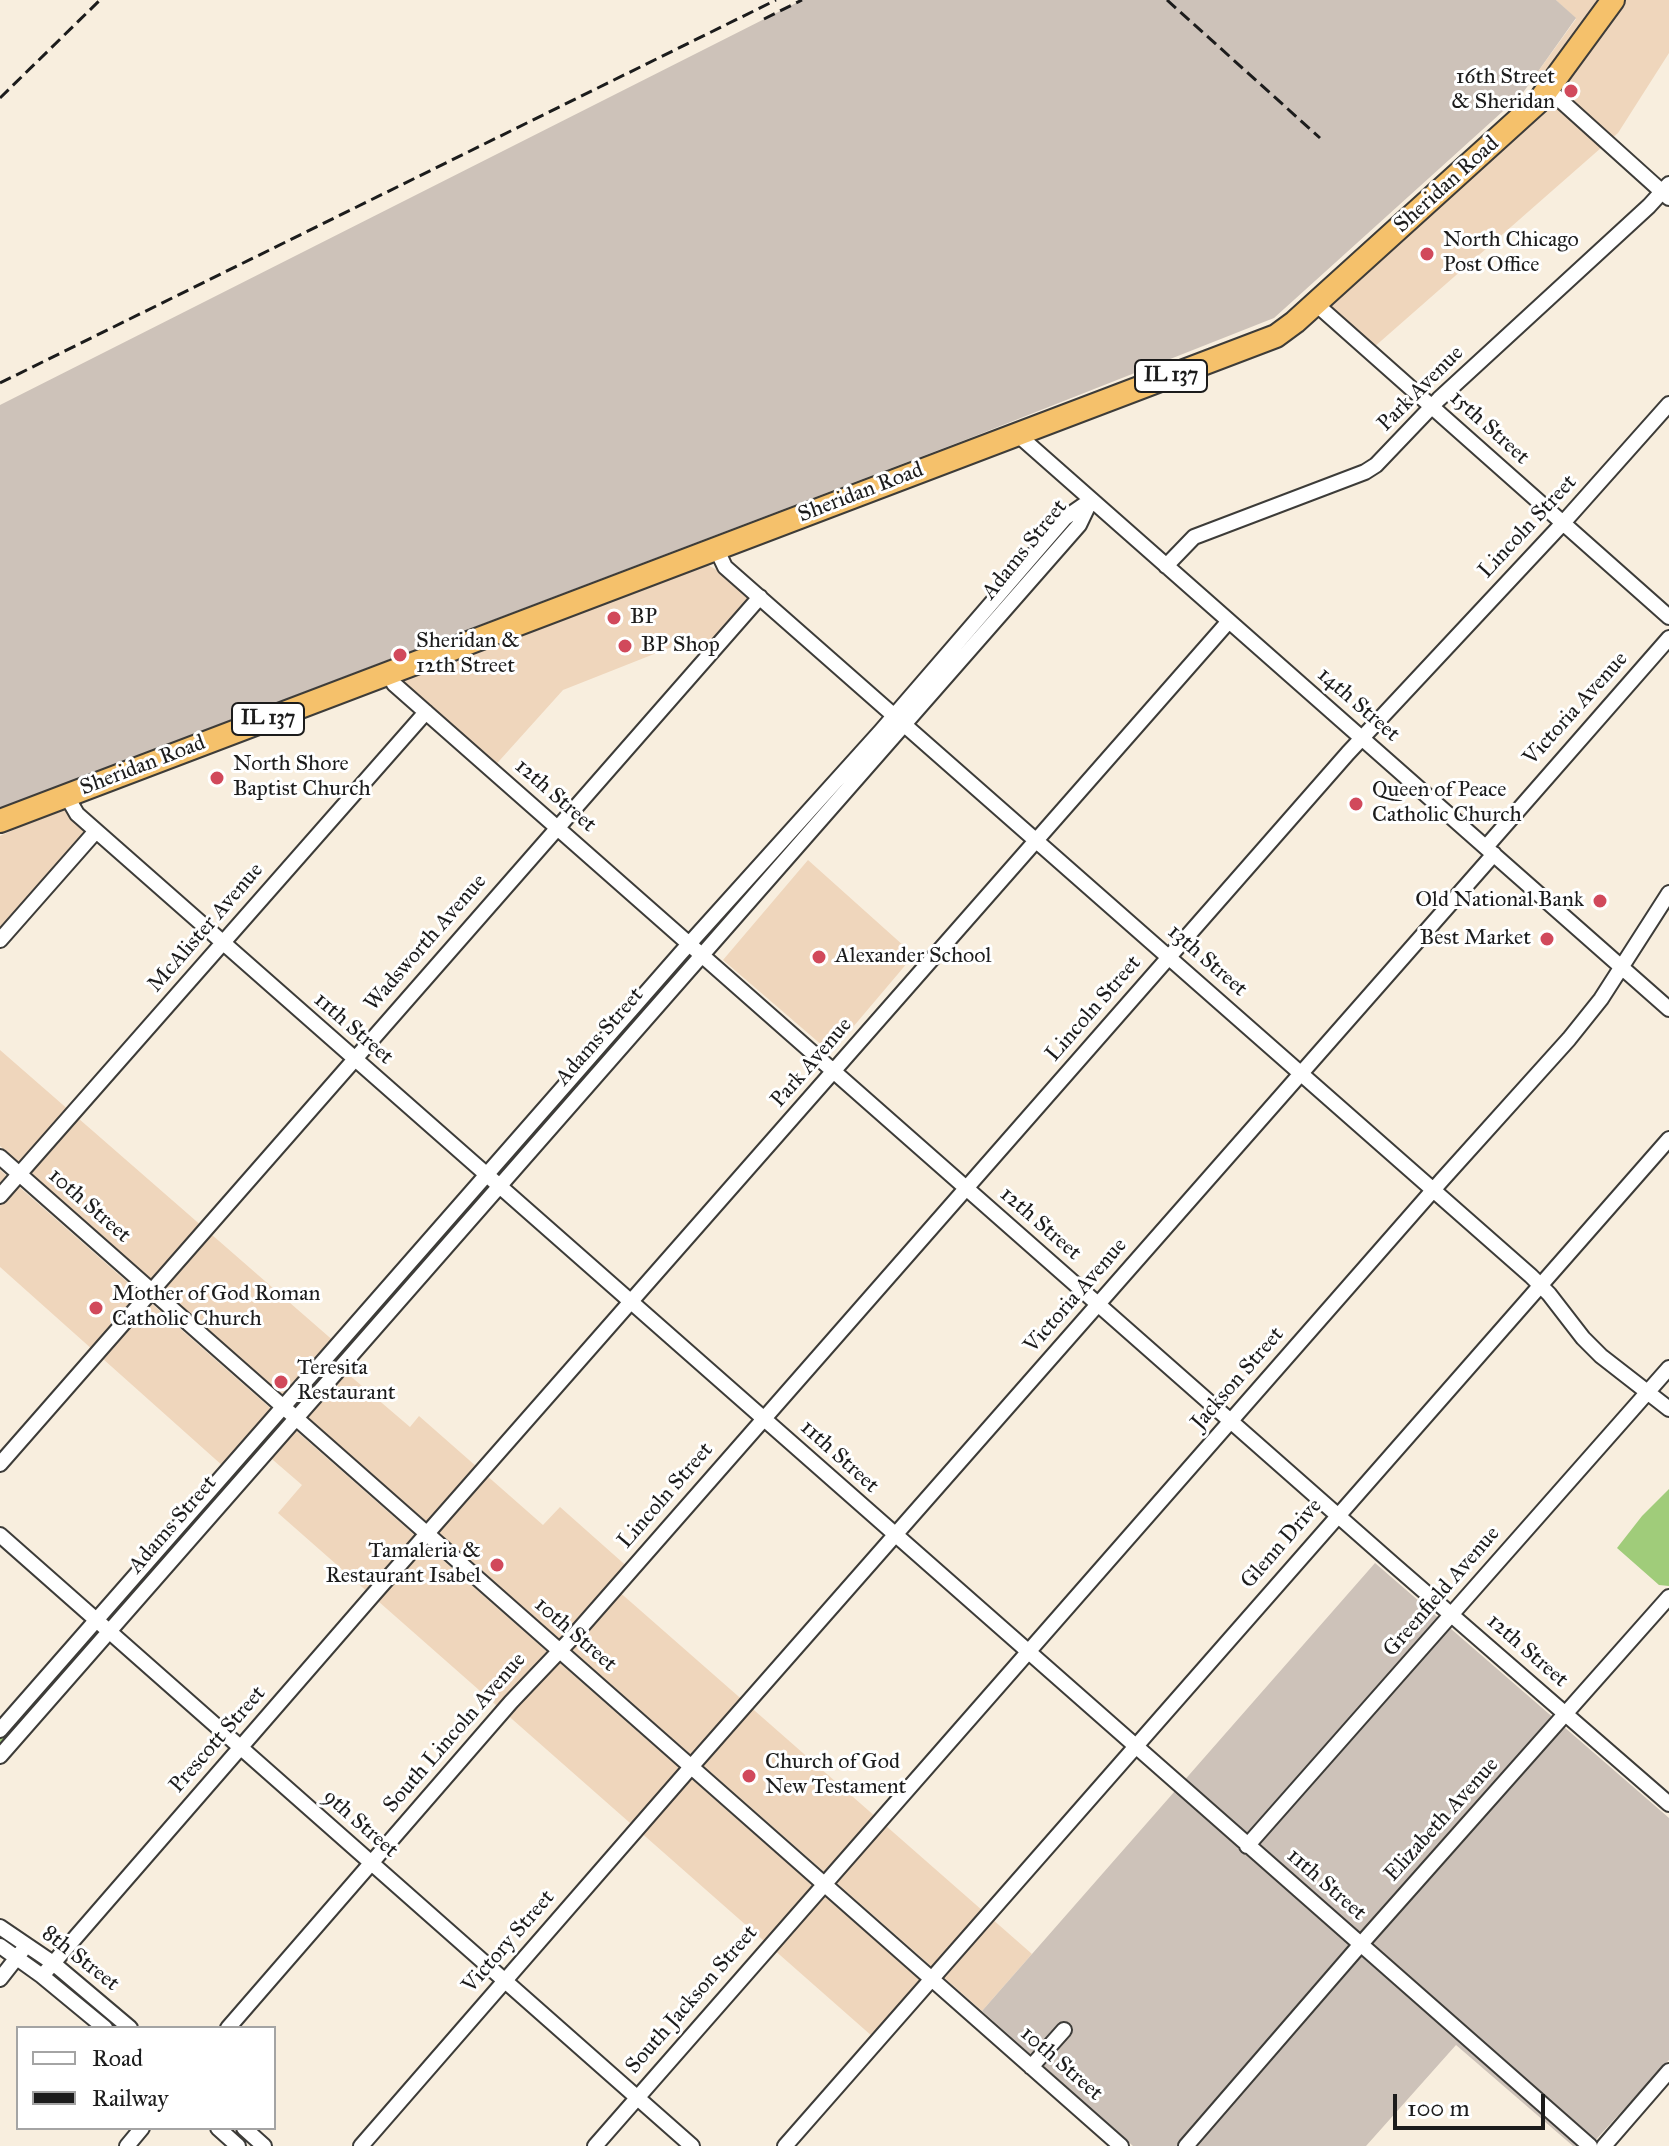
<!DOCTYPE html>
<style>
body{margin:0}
#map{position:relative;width:1669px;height:2146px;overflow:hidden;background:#f8eede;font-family:"IM FELL Great Primer",serif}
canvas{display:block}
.legend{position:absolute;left:16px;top:2026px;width:260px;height:104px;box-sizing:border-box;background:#fff;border:2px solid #a4a4a4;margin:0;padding:10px 14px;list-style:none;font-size:24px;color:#1c1c1c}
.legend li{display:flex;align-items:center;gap:16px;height:40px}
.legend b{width:40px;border:2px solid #a4a4a4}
.scale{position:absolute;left:1393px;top:2094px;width:152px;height:36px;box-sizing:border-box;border:4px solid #1c1c1c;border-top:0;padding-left:10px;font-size:24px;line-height:28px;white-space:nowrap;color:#1c1c1c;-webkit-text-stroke:6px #fff;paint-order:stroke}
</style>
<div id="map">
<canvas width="1669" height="2146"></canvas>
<ul class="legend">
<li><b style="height:10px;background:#fff"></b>Road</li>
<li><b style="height:10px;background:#1c1c1c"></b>Railway</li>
</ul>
<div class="scale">100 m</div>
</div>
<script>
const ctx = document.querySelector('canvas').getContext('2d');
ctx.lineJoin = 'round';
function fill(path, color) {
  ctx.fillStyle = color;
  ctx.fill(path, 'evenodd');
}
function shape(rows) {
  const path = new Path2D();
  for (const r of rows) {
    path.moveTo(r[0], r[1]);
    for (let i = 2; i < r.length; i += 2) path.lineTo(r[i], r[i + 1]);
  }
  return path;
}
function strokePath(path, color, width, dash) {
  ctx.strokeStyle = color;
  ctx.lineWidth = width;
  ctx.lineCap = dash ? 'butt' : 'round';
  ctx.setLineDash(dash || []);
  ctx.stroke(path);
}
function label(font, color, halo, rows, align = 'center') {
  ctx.font = font + ' "IM FELL Great Primer",serif';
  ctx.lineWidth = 6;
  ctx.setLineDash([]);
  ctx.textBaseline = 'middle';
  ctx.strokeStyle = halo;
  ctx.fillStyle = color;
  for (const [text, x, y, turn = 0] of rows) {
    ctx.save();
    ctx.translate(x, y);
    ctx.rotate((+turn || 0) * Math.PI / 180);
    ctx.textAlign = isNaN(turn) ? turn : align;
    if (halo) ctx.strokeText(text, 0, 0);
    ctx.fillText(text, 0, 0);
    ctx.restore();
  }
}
const built = shape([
 [1556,0,1669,0,1669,53,1618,133,1373,348,1326,307,1560,89,1537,73,1576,19],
 [706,564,728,576,757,602,708,654,687,641,563,690,491,770,391,681],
 [66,806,100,836,0,947,0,836],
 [808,860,914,955,831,1053,723,960],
 [0,1050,344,1350,334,1362,410,1427,419,1416,543,1525,560,1507,631,1570,616,1589,1032,1954,982,2011,0,1146],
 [0,1170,930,1989,881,2044,278,1513,302,1485,258,1447,233,1475,0,1267]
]);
const industrial = shape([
 [802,0,1556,0,1576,18,1522,94,1274,318,965,440,0,808,0,405],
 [1375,1563,1669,1818,1669,2060,1590,2146,1573,2146,1456,2045,1366,2146,1133,2146,982,2011]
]);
const green = shape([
 [887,733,710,937,708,936,707,934],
 [680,964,684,966,505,1168,503,1166],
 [479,1194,481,1197,302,1399,301,1395],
 [277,1425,278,1430,115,1615,112,1613],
 [1669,1489,1669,1586,1659,1585,1617,1548,1642,1516],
 [92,1637,94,1639,0,1749,0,1738,88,1638]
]);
const minor = shape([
 [1549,90,1669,198],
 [1316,304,1669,617],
 [1017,434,1669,1009],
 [716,548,725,567,1531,1276,1549,1294,1583,1338,1601,1356,1669,1409],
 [1166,566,1194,537,1365,472,1376,465,1439,399,1649,206,1669,184],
 [388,673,394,684,1394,1565,1669,1804],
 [66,795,77,814,1590,2146],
 [1486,847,1669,638],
 [0,940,96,831],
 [0,1157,1121,2146],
 [0,1196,426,712],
 [0,1464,760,597],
 [0,1535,692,2146],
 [0,1730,680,954,881,731,1065,518,1091,500],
 [0,1756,1079,525,1091,500],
 [1247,1846,1669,1368],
 [0,1927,53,1963,130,2028],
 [0,1946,42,1976,105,2028],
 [42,1976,373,1595,1229,621],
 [0,1979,22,1951],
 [228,2028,511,1702,569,1641,1348,753,1563,523,1669,404],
 [1031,2067,1064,2030],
 [218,2128,238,2146],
 [244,2128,264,2146],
 [127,2146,142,2128],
 [361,2146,691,1767,1494,854],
 [595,2146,1442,1180,1569,1039,1601,999,1669,893],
 [785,2146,1669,1139],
 [1186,2146,1361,1944,1669,1597],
 [1604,2146,1669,2071]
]);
const highway = shape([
 [0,821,1276,336,1295,322,1539,101,1613,0]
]);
const rail = shape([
 [1167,0,1320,138],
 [764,19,802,0],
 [0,98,100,0],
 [0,383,776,0]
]);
const markers = [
 [1571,91,8,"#d1495b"],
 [1427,254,8,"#d1495b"],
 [614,618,8,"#d1495b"],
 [625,646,8,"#d1495b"],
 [400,655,8,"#d1495b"],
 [217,778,8,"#d1495b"],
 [1356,804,8,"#d1495b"],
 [1600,901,8,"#d1495b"],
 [1547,939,8,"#d1495b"],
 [819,957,8,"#d1495b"],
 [96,1308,8,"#d1495b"],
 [281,1382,8,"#d1495b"],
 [497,1565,8,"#d1495b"],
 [749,1776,8,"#d1495b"]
];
const shields = [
 [1171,376,72],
 [268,719,72]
];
const shieldNames = [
 ["IL 137",1171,376],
 ["IL 137",268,719]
];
const poiNames = [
 ["16th Street",1555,78,"right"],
 ["& Sheridan",1555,103,"right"],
 ["North Chicago",1443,241],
 ["Post Office",1443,266],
 ["BP",630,618],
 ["Sheridan &",416,642],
 ["12th Street",416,667],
 ["BP Shop",641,646],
 ["North Shore",233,765],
 ["Baptist Church",233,790],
 ["Queen of Peace",1372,791],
 ["Catholic Church",1372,816],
 ["Old National Bank",1584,901,"right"],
 ["Best Market",1531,939,"right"],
 ["Alexander School",835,957],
 ["Mother of God Roman",112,1295],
 ["Catholic Church",112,1320],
 ["Teresita",297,1369],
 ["Restaurant",297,1394],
 ["Tamaleria &",481,1552,"right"],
 ["Restaurant Isabel",481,1577,"right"],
 ["Church of God",765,1763],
 ["New Testament",765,1788]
];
const streetNames = [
 ["Sheridan Road",1447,185,-42],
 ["Park Avenue",1421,389,-45],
 ["15th Street",1489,428,42],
 ["Sheridan Road",861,493,-21],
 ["Lincoln Street",1528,527,-47],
 ["Adams Street",1025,550,-51],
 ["14th Street",1358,705,41],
 ["Victoria Avenue",1576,709,-48],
 ["Sheridan Road",143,766,-21],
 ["12th Street",555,796,41],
 ["McAlister Avenue",206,928,-49],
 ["Wadsworth Avenue",426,943,-49],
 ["13th Street",1207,961,41],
 ["Lincoln Street",1094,1009,-49],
 ["11th Street",353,1029,41],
 ["Adams Street",600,1037,-49],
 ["Park Avenue",812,1063,-49],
 ["10th Street",89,1206,41],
 ["12th Street",1040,1224,41],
 ["Victoria Avenue",1076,1296,-49],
 ["Jackson Street",1238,1379,-49],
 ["11th Street",839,1457,42],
 ["Lincoln Street",666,1496,-49],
 ["Adams Street",173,1525,-49],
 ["Glenn Drive",1282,1544,-49],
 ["Greenfield Avenue",1442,1592,-49],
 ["10th Street",575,1635,41],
 ["12th Street",1527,1651,41],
 ["South Lincoln Avenue",455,1733,-49],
 ["Prescott Street",218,1740,-49],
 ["Elizabeth Avenue",1442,1820,-48],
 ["9th Street",360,1824,41],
 ["11th Street",1326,1885,41],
 ["Victory Street",509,1942,-49],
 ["8th Street",80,1959,38],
 ["South Jackson Street",692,2000,-49],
 ["10th Street",1061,2064,41]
];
fill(built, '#efd6bc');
fill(industrial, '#cdc2b9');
fill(green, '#a0cc7a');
strokePath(minor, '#3d3c39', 18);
strokePath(highway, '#3d3c39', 26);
strokePath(minor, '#fff', 14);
strokePath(highway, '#f5c16b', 22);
strokePath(rail, '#1c1c1c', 3, [12, 6]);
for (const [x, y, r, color] of markers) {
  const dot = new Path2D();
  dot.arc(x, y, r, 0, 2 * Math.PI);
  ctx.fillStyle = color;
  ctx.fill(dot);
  strokePath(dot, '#fff', 3);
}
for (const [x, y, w] of shields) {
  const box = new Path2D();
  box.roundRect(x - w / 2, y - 16, w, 32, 6);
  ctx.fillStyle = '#fff';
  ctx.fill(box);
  strokePath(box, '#1c1c1c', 2);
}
label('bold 20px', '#1c1c1c', null, shieldNames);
label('22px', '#1c1c1c', '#fff', poiNames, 'left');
label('22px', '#1c1c1c', '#fff', streetNames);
</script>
